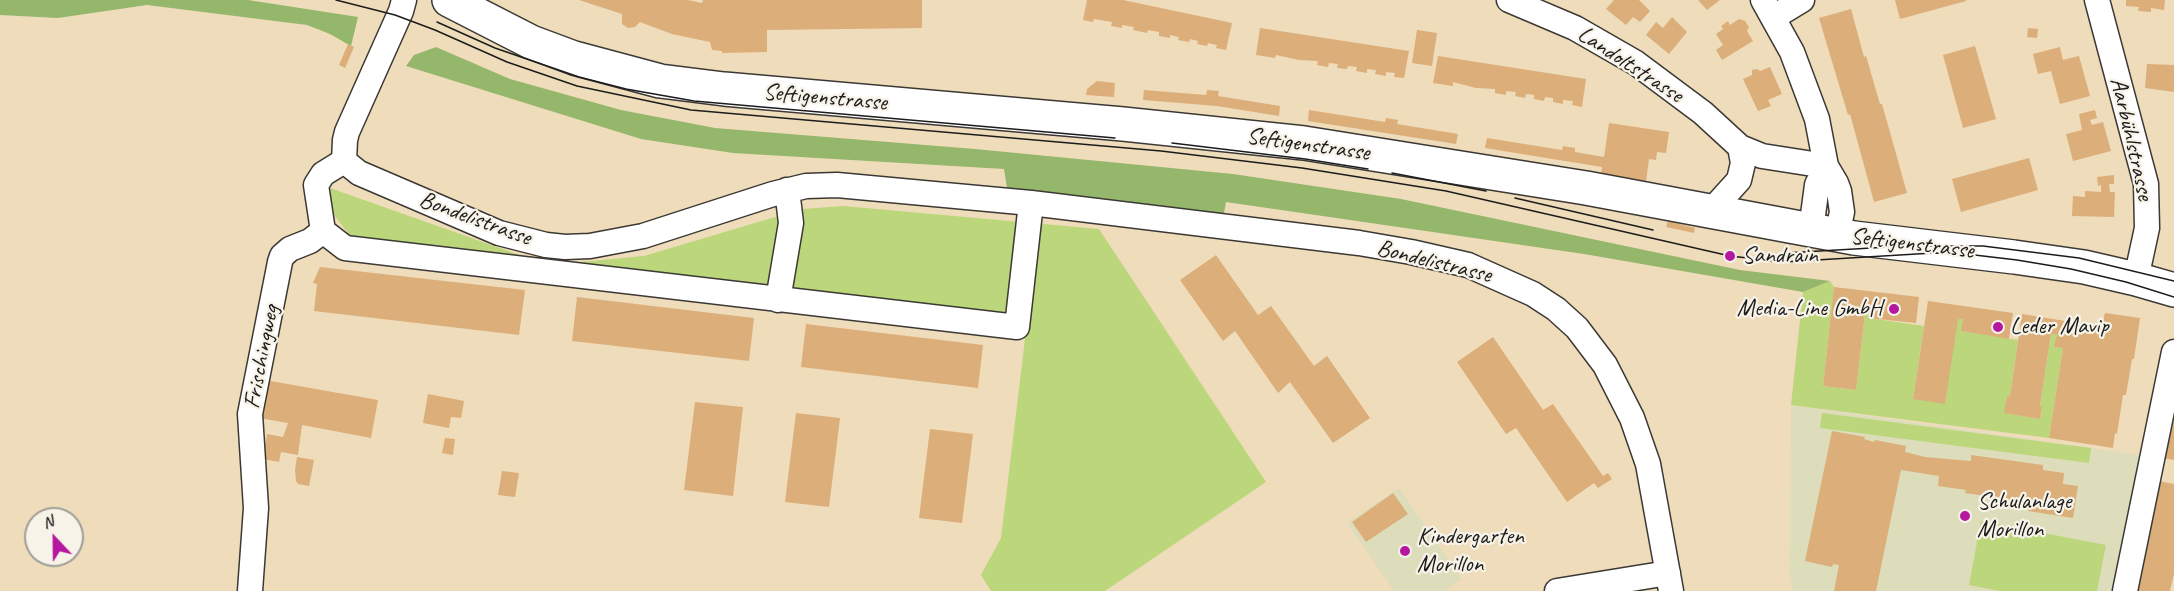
<!DOCTYPE html>
<meta charset="utf-8">
<style>
body{margin:0}
#map{position:relative;width:2174px;height:591px;overflow:hidden;background:#efdcbb;font-family:Caveat,sans-serif}
canvas{display:block}
.north{position:absolute;left:24px;top:507px;width:60px;height:60px;box-sizing:border-box;background:#f7f3e8;border:2px solid #9f9d96;border-radius:50%;rotate:338deg;font-size:16px;font-weight:700;line-height:24px;text-align:center;color:#1c1c1c}
.north::after{content:'';display:block;margin:auto;width:21px;height:27px;background:#b5179e;clip-path:polygon(50% 0,100% 100%,50% 72%,0 100%)}
</style>
<div id="map">
<canvas width="2174" height="591"></canvas>
<div class="north">N</div>
</div>
<script>
const ctx = document.querySelector('canvas').getContext('2d');
ctx.lineJoin = 'round';
function fill(path, color) {
  ctx.fillStyle = color;
  ctx.fill(path, 'evenodd');
}
function shape(rows) {
  const path = new Path2D();
  for (const r of rows) {
    path.moveTo(r[0], r[1]);
    for (let i = 2; i < r.length; i += 2) path.lineTo(r[i], r[i + 1]);
  }
  return path;
}
function strokePath(path, color, width, dash) {
  ctx.strokeStyle = color;
  ctx.lineWidth = width;
  ctx.lineCap = dash ? 'butt' : 'round';
  ctx.setLineDash(dash || []);
  ctx.stroke(path);
}
function label(font, color, halo, rows, align = 'center') {
  ctx.font = font + ' Caveat,sans-serif';
  ctx.lineWidth = 4.5;
  ctx.setLineDash([]);
  ctx.textBaseline = 'middle';
  ctx.strokeStyle = halo;
  ctx.fillStyle = color;
  for (const [text, x, y, turn = 0] of rows) {
    ctx.save();
    ctx.translate(x, y);
    ctx.rotate((+turn || 0) * Math.PI / 180);
    ctx.textAlign = isNaN(turn) ? turn : align;
    if (halo) ctx.strokeText(text, 0, 0);
    ctx.fillText(text, 0, 0);
    ctx.restore();
  }
}
const built = shape([
 [1791,405,2153,457,2124,591,1792,591,1790,575],
 [1399,488,1462,579,1445,591,1394,591,1347,523]
]);
const green = shape([
 [327,187,548,265,644,256,802,209,843,206,1099,229,1266,482,1105,591,991,591,981,575,1001,538,1025,339,572,285,356,244,329,208],
 [1830,281,1834,287,1823,386,1856,390,1866,305,1870,305,1869,318,1924,326,1913,399,1958,319,1963,319,1962,331,2018,340,2010,396,2007,396,2005,413,2040,419,2042,407,2040,406,2051,334,2057,334,2055,347,2063,348,2049,438,1791,405,1803,292],
 [1822,413,2091,448,2089,463,1820,428],
 [1981,521,2106,545,2097,591,2000,591,1969,585]
]);
const forest = shape([
 [0,0,248,0,358,17,351,46,330,34,307,25,147,5,58,18,0,15],
 [436,47,510,79,621,110,715,128,975,149,1233,174,1401,199,1740,270,1830,281,1803,292,1584,254,1226,202,1223,219,1007,188,1004,169,733,153,641,139,406,66,414,55]
]);
const building = shape([
 [579,0,688,0,702,3,703,0,922,0,922,28,767,30,767,52,722,53,722,51,712,50,710,42,672,34,640,22,635,27,628,28,622,24,622,14],
 [1087,0,1123,0,1232,23,1226,50,1216,48,1217,45,1208,43,1207,46,1197,44,1198,41,1190,39,1189,42,1178,40,1179,37,1170,35,1170,38,1159,36,1159,32,1148,30,1147,33,1133,30,1134,27,1122,25,1122,28,1111,26,1112,22,1094,19,1093,22,1083,20],
 [1614,0,1639,0,1650,11,1640,22,1633,17,1626,25,1606,9],
 [1698,0,1720,0,1707,10],
 [1895,0,1966,0,1966,1,1900,19],
 [2126,0,2165,0,2164,10,2151,8,2151,12,2138,11,2139,7,2126,6],
 [1851,9,1864,57,1866,56,1880,104,1882,104,1907,193,1874,202,1850,114,1848,115,1819,18],
 [1672,17,1687,32,1669,54,1646,35,1656,22,1663,28],
 [1739,19,1745,21,1749,27,1747,31,1753,41,1722,60,1716,50,1723,45,1716,34,1723,29,1721,26,1728,21,1730,25],
 [1260,28,1409,51,1404,78,1394,77,1395,73,1386,72,1386,76,1375,74,1376,70,1367,69,1367,73,1356,71,1357,67,1348,66,1347,69,1337,68,1338,64,1329,63,1328,67,1317,65,1318,61,1299,60,1276,55,1275,58,1256,55],
 [2028,28,2038,29,2037,38,2027,37],
 [1417,30,1437,33,1432,66,1412,63],
 [348,44,354,47,345,68,339,65],
 [1975,46,1996,119,1963,128,1943,55],
 [2060,47,2063,60,2079,56,2090,96,2060,104,2051,71,2038,74,2033,54],
 [1438,56,1586,79,1582,107,1572,105,1573,101,1563,100,1563,104,1553,102,1553,98,1545,97,1544,101,1534,99,1534,95,1526,94,1525,98,1515,96,1516,92,1506,91,1506,95,1495,93,1495,89,1476,88,1453,82,1453,86,1433,83],
 [2147,64,2174,65,2174,92,2145,88],
 [1770,67,1782,94,1768,100,1771,106,1758,111,1743,79,1752,75,1752,70,1757,69,1760,71],
 [1097,81,1115,83,1114,97,1086,95,1087,89],
 [1144,90,1206,95,1207,90,1219,91,1218,96,1280,106,1279,116,1217,106,1143,100],
 [1309,110,1385,122,1386,118,1398,120,1397,124,1458,134,1456,144,1308,121],
 [2095,110,2097,118,2090,120,2092,125,2103,122,2111,151,2073,161,2066,134,2082,130,2079,114],
 [1609,123,1669,132,1666,153,1657,152,1656,160,1649,159,1646,182,1601,175,1602,167,1485,148,1487,138,1562,150,1563,146,1575,148,1575,152,1604,157],
 [2029,158,2038,190,1961,212,1952,179],
 [2114,175,2114,184,2109,184,2110,192,2115,192,2114,217,2072,216,2073,196,2085,197,2085,191,2101,192,2101,185,2098,186,2097,177],
 [1668,221,1695,228,1694,233,1666,227],
 [1216,255,1258,315,1271,306,1314,366,1327,356,1370,418,1333,443,1290,382,1278,393,1235,331,1223,341,1180,280],
 [320,267,525,290,519,335,314,311,317,284,313,283],
 [1834,287,1919,297,1916,323,1868,318,1870,305,1866,305,1856,390,1823,386],
 [577,297,754,318,749,361,572,341],
 [1928,301,2013,313,2009,339,1961,331,1963,319,1958,319,1945,404,1913,399],
 [2105,313,2140,318,2134,359,2132,359,2126,395,2123,395,2117,434,2115,433,2113,448,2049,438,2063,348,2054,347,2057,334,2051,334,2040,406,2042,406,2040,419,2004,413,2007,396,2010,396,2022,314,2102,327],
 [806,324,983,345,978,388,801,367],
 [1493,337,1543,410,1553,404,1603,476,1608,473,1612,479,1598,488,1594,483,1567,502,1516,428,1506,434,1457,362],
 [265,380,378,400,371,438,302,425,298,455,281,452,279,462,263,459,267,434,283,437,288,423,259,418],
 [428,394,464,401,461,418,451,417,449,428,423,423],
 [695,402,743,407,733,496,684,490],
 [796,413,840,418,829,507,785,502],
 [2173,413,2174,413,2174,460,2163,458],
 [930,429,973,434,962,523,919,518],
 [1832,431,1865,437,1864,439,1874,442,1875,440,1906,446,1905,452,1925,457,1971,461,1971,455,2043,465,2043,470,2064,473,2063,484,2078,486,2073,518,2028,511,2029,502,1965,493,1966,490,1938,486,1939,476,1901,470,1876,591,1834,591,1839,565,1833,564,1832,567,1805,561],
 [445,438,455,439,453,455,442,453],
 [297,457,314,460,309,486,298,484,296,481,295,470],
 [502,471,519,473,515,497,498,495],
 [2159,481,2174,484,2174,574,2170,591,2134,591],
 [1393,493,1408,514,1366,542,1352,522]
]);
const street = shape([
 [1509,0,1575,28,1636,63,1703,113,1740,147,1762,156,1826,166],
 [1763,0,1792,52,1817,119,1826,166,1836,183,1839,191,1842,212,1837,235],
 [2097,0,2146,184,2147,228,2136,279],
 [1774,17,1802,0],
 [344,161,359,173,499,233,546,245,565,247,590,246,643,236,773,194,806,186,837,185,1031,203,1359,243,1411,252,1468,265,1533,294,1556,309,1577,328,1605,365,1632,418,1648,464,1671,591],
 [344,161,345,140,347,132,401,11,404,0],
 [1711,211,1739,180,1743,163,1740,147],
 [1811,230,1817,185,1826,166],
 [323,231,345,248,1017,327,1031,203],
 [778,300,791,223,787,190],
 [250,591,256,508,250,414,280,262,282,256,290,249,310,241,323,231,316,185,323,174,344,161],
 [1557,591,1668,573],
 [2125,591,2174,352]
]);
const secondary = shape([
 [449,0,531,42,574,58,660,81,724,89,1123,124,1304,143,1586,188,1854,238,2014,257,2084,267,2136,279,2174,290]
]);
const tram = shape([
 [336,0,395,15,435,30,507,62,577,86,691,110,1161,151,1302,168,1446,191,1730,256,1783,262,1933,253,1966,254,2017,260,2071,269,2126,282,2174,297],
 [437,22,495,48,579,77,626,89,694,101,1115,138],
 [1172,143,1305,159,1368,169],
 [1392,173,1486,191],
 [1515,198,1653,230],
 [1785,253,1906,246,1983,246,2079,258,2174,281]
]);
const markers = [
 [1730,256,6,"#b5179e"],
 [1894,309,6,"#b5179e"],
 [1998,327,6,"#b5179e"],
 [1965,516,6,"#b5179e"],
 [1405,551,6,"#b5179e"]
];
const streetNames = [
 ["Landoltstrasse",1630,65,33],
 ["Seftigenstrasse",825,98,5],
 ["Aarbühlstrasse",2131,139,77],
 ["Seftigenstrasse",1308,145,8],
 ["Bondelistrasse",475,219,20],
 ["Seftigenstrasse",1912,244,7],
 ["Bondelistrasse",1434,262,14],
 ["Frischingweg",262,357,-79]
];
const poiNames = [
 ["Sandrain",1742,256],
 ["Media-Line GmbH",1882,309,"right"],
 ["Leder Mavip",2010,327],
 ["Schulanlage",1977,502],
 ["Morillon",1977,530],
 ["Kindergarten",1417,537],
 ["Morillon",1417,565]
];
fill(built, '#deddbb');
fill(green, '#bcd67b');
fill(forest, '#95b76b');
fill(building, '#dbae7a');
strokePath(street, '#3c3934', 27);
strokePath(secondary, '#3c3934', 36);
strokePath(street, '#fff', 24);
strokePath(secondary, '#fff', 33);
strokePath(tram, '#1c1c1c', 1.5);
for (const [x, y, r, color] of markers) {
  const dot = new Path2D();
  dot.arc(x, y, r, 0, 2 * Math.PI);
  ctx.fillStyle = color;
  ctx.fill(dot);
  strokePath(dot, '#f7f3e8', 2);
}
label('24px', '#1c1c1c', '#f7f3e8', streetNames);
label('24px', '#1c1c1c', '#f7f3e8', poiNames, 'left');
</script>
